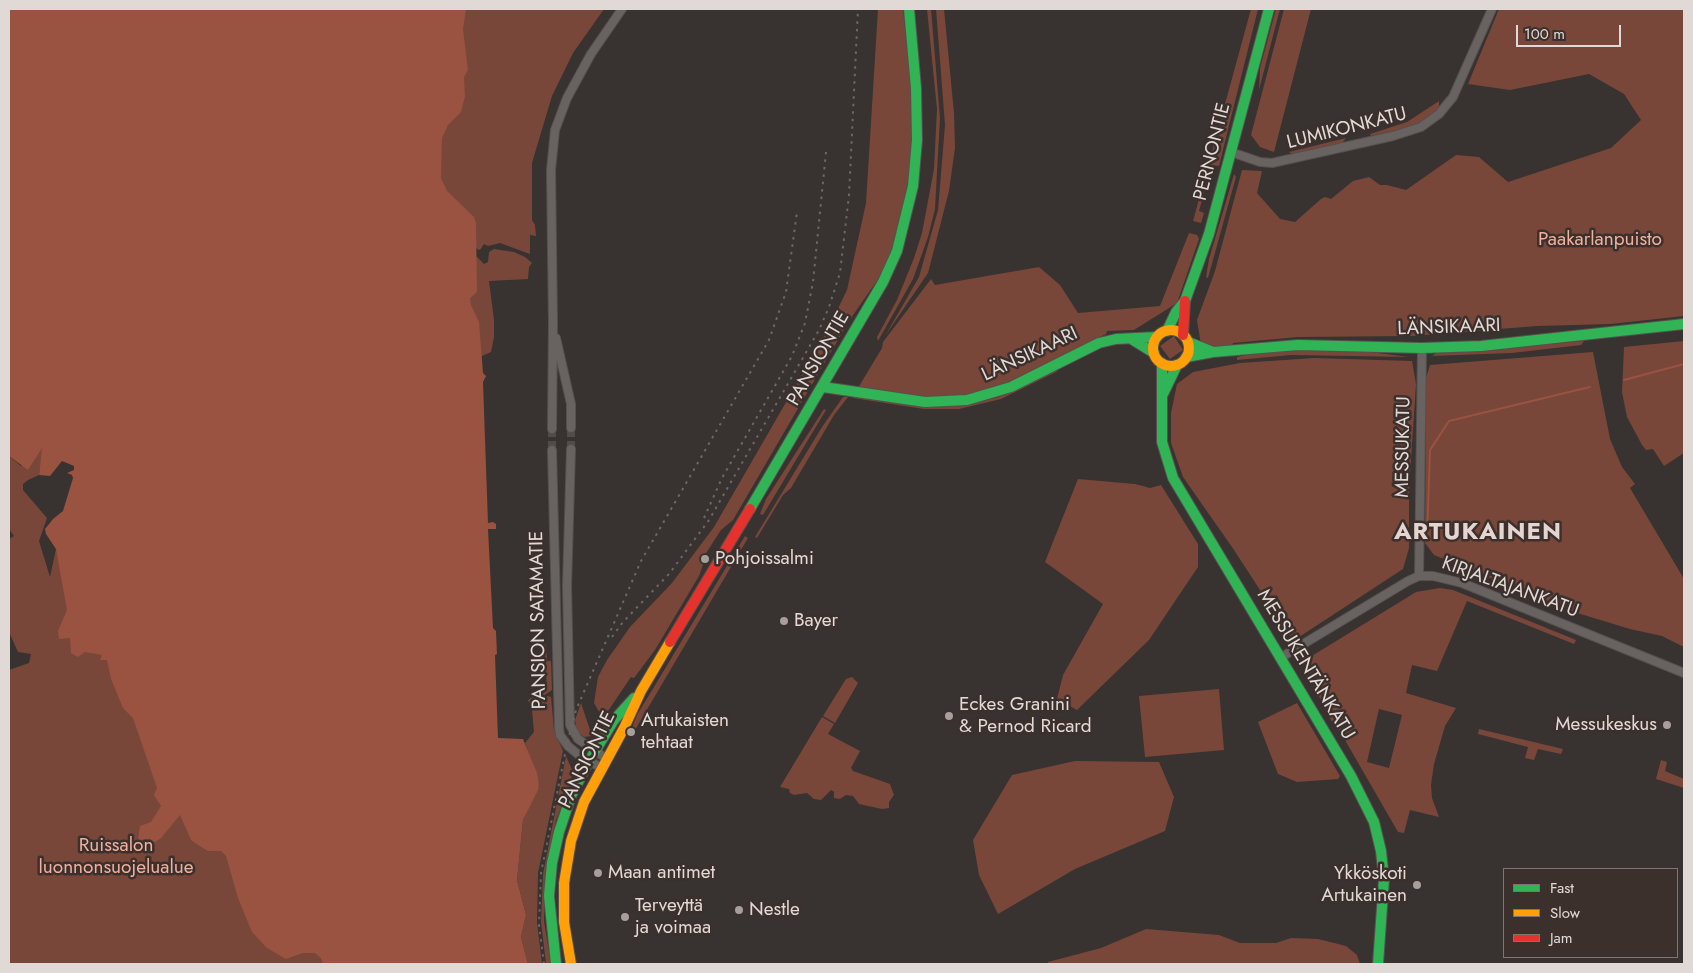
<!DOCTYPE html>
<meta charset="utf-8">
<style>
body{margin:0}
#map{position:relative;width:1693px;height:973px;overflow:hidden;background:#383230;font-family:Jost,sans-serif}
canvas{display:block}
.frame{position:absolute;inset:0;border:10px solid #e1d9d6;pointer-events:none}
.legend{position:absolute;left:1503px;top:868px;width:175px;height:90px;box-sizing:border-box;background:#3c302d;border:1px solid #7e7471;margin:0;padding:6px 9px;list-style:none;font-size:15px;color:#e1d9d6}
.legend li{display:flex;align-items:center;gap:10px;height:25px}
.legend b{width:25px;border:1px solid #7e7471}
.scale{position:absolute;left:1516px;top:25px;width:105px;height:22px;box-sizing:border-box;border:2px solid #e1d9d6;border-top:0;padding-left:6px;font-size:15px;line-height:18px;white-space:nowrap;color:#e1d9d6;-webkit-text-stroke:4px #3c302d;paint-order:stroke}
</style>
<div id="map">
<canvas width="1693" height="973"></canvas>
<div class="frame"></div>
<ul class="legend">
<li><b style="height:6px;background:#30b455"></b>Fast</li>
<li><b style="height:6px;background:#ff9f0a"></b>Slow</li>
<li><b style="height:6px;background:#e5322d"></b>Jam</li>
</ul>
<div class="scale">100 m</div>
</div>
<script>
const ctx = document.querySelector('canvas').getContext('2d');
ctx.lineJoin = 'round';
function fill(path, color) {
  ctx.fillStyle = color;
  ctx.fill(path, 'evenodd');
}
function shape(rows) {
  const path = new Path2D();
  for (const r of rows) {
    if (r.length === 3) {
      path.moveTo(r[0] + r[2], r[1]);
      path.arc(r[0], r[1], r[2], 0, 2 * Math.PI);
      continue;
    }
    path.moveTo(r[0], r[1]);
    for (let i = 2; i < r.length; i += 2) path.lineTo(r[i], r[i + 1]);
  }
  return path;
}
function strokePath(path, color, width, dash) {
  ctx.strokeStyle = color;
  ctx.lineWidth = width;
  ctx.lineCap = dash ? 'butt' : 'round';
  ctx.setLineDash(dash || []);
  ctx.stroke(path);
}
function label(font, color, halo, rows, align = 'center') {
  ctx.font = font + ' Jost,sans-serif';
  ctx.lineWidth = 5;
  ctx.setLineDash([]);
  ctx.textBaseline = 'middle';
  ctx.strokeStyle = halo;
  ctx.fillStyle = color;
  for (const [text, x, y, turn = 0] of rows) {
    ctx.save();
    ctx.translate(x, y);
    ctx.rotate((+turn || 0) * Math.PI / 180);
    ctx.textAlign = isNaN(turn) ? turn : align;
    if (halo) ctx.strokeText(text, 0, 0);
    ctx.fillText(text, 0, 0);
    ctx.restore();
  }
}
const green = shape([
 [450,9,604,9,573,53,552,96,532,163,532,220,535,225,536,236,530,235,530,254,500,243,488,246,484,244,480,250,477,249,425,164],
 [878,9,903,9,914,112,911,163,906,199,891,252,883,272,849,321,733,520,721,530,701,561,704,562,699,576,655,650,634,678,631,677,606,714,601,715,594,703,598,677,607,660,630,627,672,583,714,527,826,333,847,290,866,203],
 [927,9,931,9,940,118,935,209,928,237,913,279,878,341,877,337,897,300,914,258,922,233,934,169,937,109],
 [936,9,944,9,954,113,955,148,949,191,928,273,885,336,919,277,938,210,945,125],
 [1251,9,1258,9,1219,166,1212,165,1199,211,1204,213,1201,223,1193,221],
 [1276,9,1280,9,1259,90,1260,68],
 [1284,9,1311,9,1274,152,1260,147,1251,135],
 [1499,9,1684,9,1684,316,1611,324,1537,326,1412,336,1298,337,1233,343,1232,346,1219,347,1201,345,1197,320,1215,271,1242,170,1262,171,1257,193,1280,219,1295,222,1321,199,1325,197,1331,199,1353,181,1369,177,1380,185,1387,185,1406,190,1456,155,1479,157,1508,182,1611,148,1641,120,1624,94,1589,74,1510,90,1468,84],
 [1439,101,1439,108,1422,122,1399,130,1371,136,1370,134,1407,122],
 [1346,138,1342,143,1294,155,1289,152],
 [1234,174,1236,177,1208,278,1206,277,1209,259],
 [1189,233,1197,235,1199,239,1177,303,1134,330,1107,331,1106,334,1001,386,969,396,933,398,858,388,882,348,883,342,931,279,935,285,1039,267,1060,285,1078,313,1160,306],
 [494,249,514,252,525,257,532,263,529,267,528,279,489,281,494,320,494,337,491,352,482,356,479,355,460,287,476,256,484,264,488,262,489,252],
 [1174,336,1183,350,1170,359,1160,346],
 [1584,341,1581,345,1512,353,1432,356,1438,352],
 [1684,341,1684,453,1664,466,1653,449,1646,450,1642,445,1627,417,1622,392,1624,347],
 [1292,349,1347,349,1409,357,1291,355,1237,360,1237,357,1259,352],
 [1593,352,1610,439,1622,467,1635,484,1630,488,1684,579,1684,647,1662,636,1630,629,1574,612,1434,555,1425,543,1426,378,1430,365],
 [1314,358,1412,361,1416,384,1409,490,1409,548,1403,569,1293,641,1234,550,1183,477,1171,443,1171,413,1177,384,1193,372,1240,363],
 [1054,371,1058,371,1001,399,959,409,924,409,853,398,854,396,927,406,969,404,998,397],
 [843,397,848,397,834,415,791,488,783,495,757,538,755,537,822,427],
 [824,409,826,410,763,515,760,514,766,499],
 [43,447,39,475,28,480,23,484,23,490,47,518,39,541,50,577,56,549,46,532,361,964,9,964,9,670,29,663,31,654,18,652,9,632,9,539,14,536,9,529,9,456,21,466],
 [1078,479,1135,484,1150,488,1161,485,1198,544,1198,567,1149,640,1077,710,1057,699,1063,675,1103,604,1045,562],
 [745,536,748,538,635,730,632,728,637,715],
 [1440,588,1453,590,1576,640,1574,644,1467,601,1437,671,1412,665,1406,693,1456,708,1445,726,1434,764,1431,785,1432,798,1439,817,1410,810,1404,833,1398,832,1334,721,1332,722,1302,662,1416,592],
 [1379,709,1402,715,1389,768,1367,762],
 [541,642,546,645,547,661,551,661,552,690,530,705,528,700,547,688,544,645],
 [852,677,858,683,835,723,823,716,846,679],
 [1219,689,1224,750,1145,757,1139,696],
 [547,696,551,697,554,730,563,751,538,873,537,922,542,964,528,964,521,937,526,915,517,880,523,820,539,784,525,743,534,732,532,710,539,702],
 [581,703,592,736,584,737,577,731,575,720],
 [1297,703,1340,776,1338,779,1297,782,1278,774,1258,722],
 [822,717,834,724,828,734,860,751,851,768,853,771,890,784,894,795,889,802,889,808,882,809,859,804,853,796,846,795,840,799,834,798,834,792,831,790,821,800,814,799,807,793,794,795,790,793,789,789,780,787],
 [1479,729,1563,749,1561,754,1538,749,1534,760,1525,758,1528,747,1478,734],
 [566,756,572,770,571,784,556,820,545,878,544,921,551,964,546,964,541,922,543,874],
 [1661,760,1667,762,1665,771,1684,779,1684,788,1656,779],
 [1075,761,1159,762,1174,797,1165,831,1075,869,998,914,979,875,973,840,1012,775],
 [1146,929,1219,935,1240,943,1276,943,1291,938,1318,939,1346,946,1357,955,1360,964,1048,964,1048,962,1101,948]
]);
const water = shape([
 [9,9,466,9,463,29,468,70,464,77,465,96,461,112,448,125,442,138,441,178,447,191,474,217,476,223,477,292,470,298,471,305,479,322,483,373,486,376,483,382,488,523,493,522,496,524,496,529,488,529,493,628,496,631,497,654,495,655,498,738,523,739,537,773,539,784,538,790,523,820,517,880,526,915,521,937,528,964,323,964,321,958,315,953,303,953,286,959,267,948,252,932,238,898,226,856,221,851,208,851,198,845,191,840,180,815,161,838,152,844,151,839,138,840,140,826,151,822,161,806,154,795,157,788,133,718,123,708,111,679,107,660,100,660,102,655,85,652,78,657,71,653,70,638,59,639,58,631,67,610,56,549,46,534,45,529,53,519,63,511,73,478,72,475,67,473,74,470,74,466,62,461,50,476,39,475,42,448,28,470,9,456]
]);
const stream = shape([
 [1624,380,1684,364],
 [1427,539,1430,450,1449,421,1590,387]
]);
const streetTunnel = shape([
 [552,429,552,450],
 [571,449,571,428]
]);
const street = shape([
 [1231,152,1260,162,1272,163,1393,136,1421,127,1439,114,1453,97,1492,9],
 [556,338,571,404,571,428],
 [552,429,553,324,551,170,555,130,567,98,591,54,622,9],
 [571,449,567,586,570,725,578,739,607,759],
 [552,450,559,728,560,735,568,746,580,756,602,768],
 [1419,576,1422,348],
 [1280,658,1408,581,1419,576,1433,576,1462,583,1684,673]
]);
const fast = shape([
 [1167,331,1176,312,1185,301,1209,234,1269,9],
 [1133,340,1154,353],
 [1188,342,1213,352],
 [1186,357,1213,352,1298,345,1422,348,1481,346,1684,324],
 [1162,363,1162,442,1173,478,1351,776,1374,822,1381,851,1384,879,1378,964],
 [823,387,925,402,967,400,1011,387,1099,343,1116,339,1157,337],
 [1163,394,1177,365],
 [750,509,883,282,897,251,913,186,917,140,916,88,909,9],
 [556,964,549,896,552,863,559,832,571,796,589,761,614,720,634,698]
]);
const slow = shape([
 [1171,348,18],
 [571,964,564,922,564,883,571,841,584,802,624,728,641,691,670,642]
]);
const jam = shape([
 [1183,335,1185,301],
 [670,642,750,509]
]);
const rail = shape([
 [704,518,722,478,792,356,805,323,813,282,826,152],
 [612,637,623,622,669,574,709,520,819,330,829,307,840,273,849,195,858,9],
 [544,964,539,925,541,873,567,744,576,710,641,561,769,340,786,292,797,212]
]);
const markers = [
 [705,559,5,"#a69f9c"],
 [784,621,5,"#a69f9c"],
 [949,716,5,"#a69f9c"],
 [1667,725,5,"#a69f9c"],
 [631,732,5,"#a69f9c"],
 [598,873,5,"#a69f9c"],
 [1417,885,5,"#a69f9c"],
 [739,910,5,"#a69f9c"],
 [625,917,5,"#a69f9c"]
];
const streetNames = [
 ["LUMIKONKATU",1347,129,-14],
 ["PERNONTIE",1213,152,-76],
 ["LÄNSIKAARI",1449,328,-2],
 ["LÄNSIKAARI",1030,355,-25],
 ["PANSIONTIE",819,359,-60],
 ["MESSUKATU",1404,447,-89],
 ["KIRJALTAJANKATU",1510,588,20],
 ["PANSION SATAMATIE",539,620,-91],
 ["MESSUKENTÄNKATU",1305,665,59],
 ["PANSIONTIE",588,760,-64]
];
const parkNames = [
 ["Paakarlanpuisto",1600,240],
 ["Ruissalon",116,846],
 ["luonnonsuojelualue",116,868]
];
const poiNames = [
 ["Pohjoissalmi",715,559],
 ["Bayer",794,621],
 ["Eckes Granini",959,705],
 ["& Pernod Ricard",959,727],
 ["Artukaisten",641,721],
 ["tehtaat",641,743],
 ["Messukeskus",1657,725,"right"],
 ["Maan antimet",608,873],
 ["Ykköskoti",1407,874,"right"],
 ["Artukainen",1407,896,"right"],
 ["Terveyttä",635,906],
 ["ja voimaa",635,928],
 ["Nestle",749,910]
];
const districtNames = [
 ["ARTUKAINEN",1478,533]
];
fill(green, '#78473a');
fill(water, '#995340');
strokePath(stream, '#995340', 2);
strokePath(streetTunnel, '#514b49', 8, [8, 4]);
strokePath(street, '#56504f', 10);
strokePath(fast, '#56504f', 12);
strokePath(slow, '#56504f', 12);
strokePath(jam, '#56504f', 12);
strokePath(street, '#686261', 8);
strokePath(fast, '#30b455', 10);
strokePath(slow, '#ff9f0a', 10);
strokePath(jam, '#e5322d', 10);
strokePath(rail, '#6d6867', 2, [2.5, 5]);
for (const [x, y, r, color] of markers) {
  const dot = new Path2D();
  dot.arc(x, y, r, 0, 2 * Math.PI);
  ctx.fillStyle = color;
  ctx.fill(dot);
  strokePath(dot, '#3c302d', 2);
}
label('19px', '#e1d9d6', '#3c302d', streetNames);
label('19px', '#f2af9e', '#3c302d', parkNames);
label('19px', '#e1d9d6', '#3c302d', poiNames, 'left');
ctx.letterSpacing = '1px';
label('bold 24px', '#e5d5d1', '#3c302d', districtNames);
ctx.letterSpacing = '0px';
</script>
